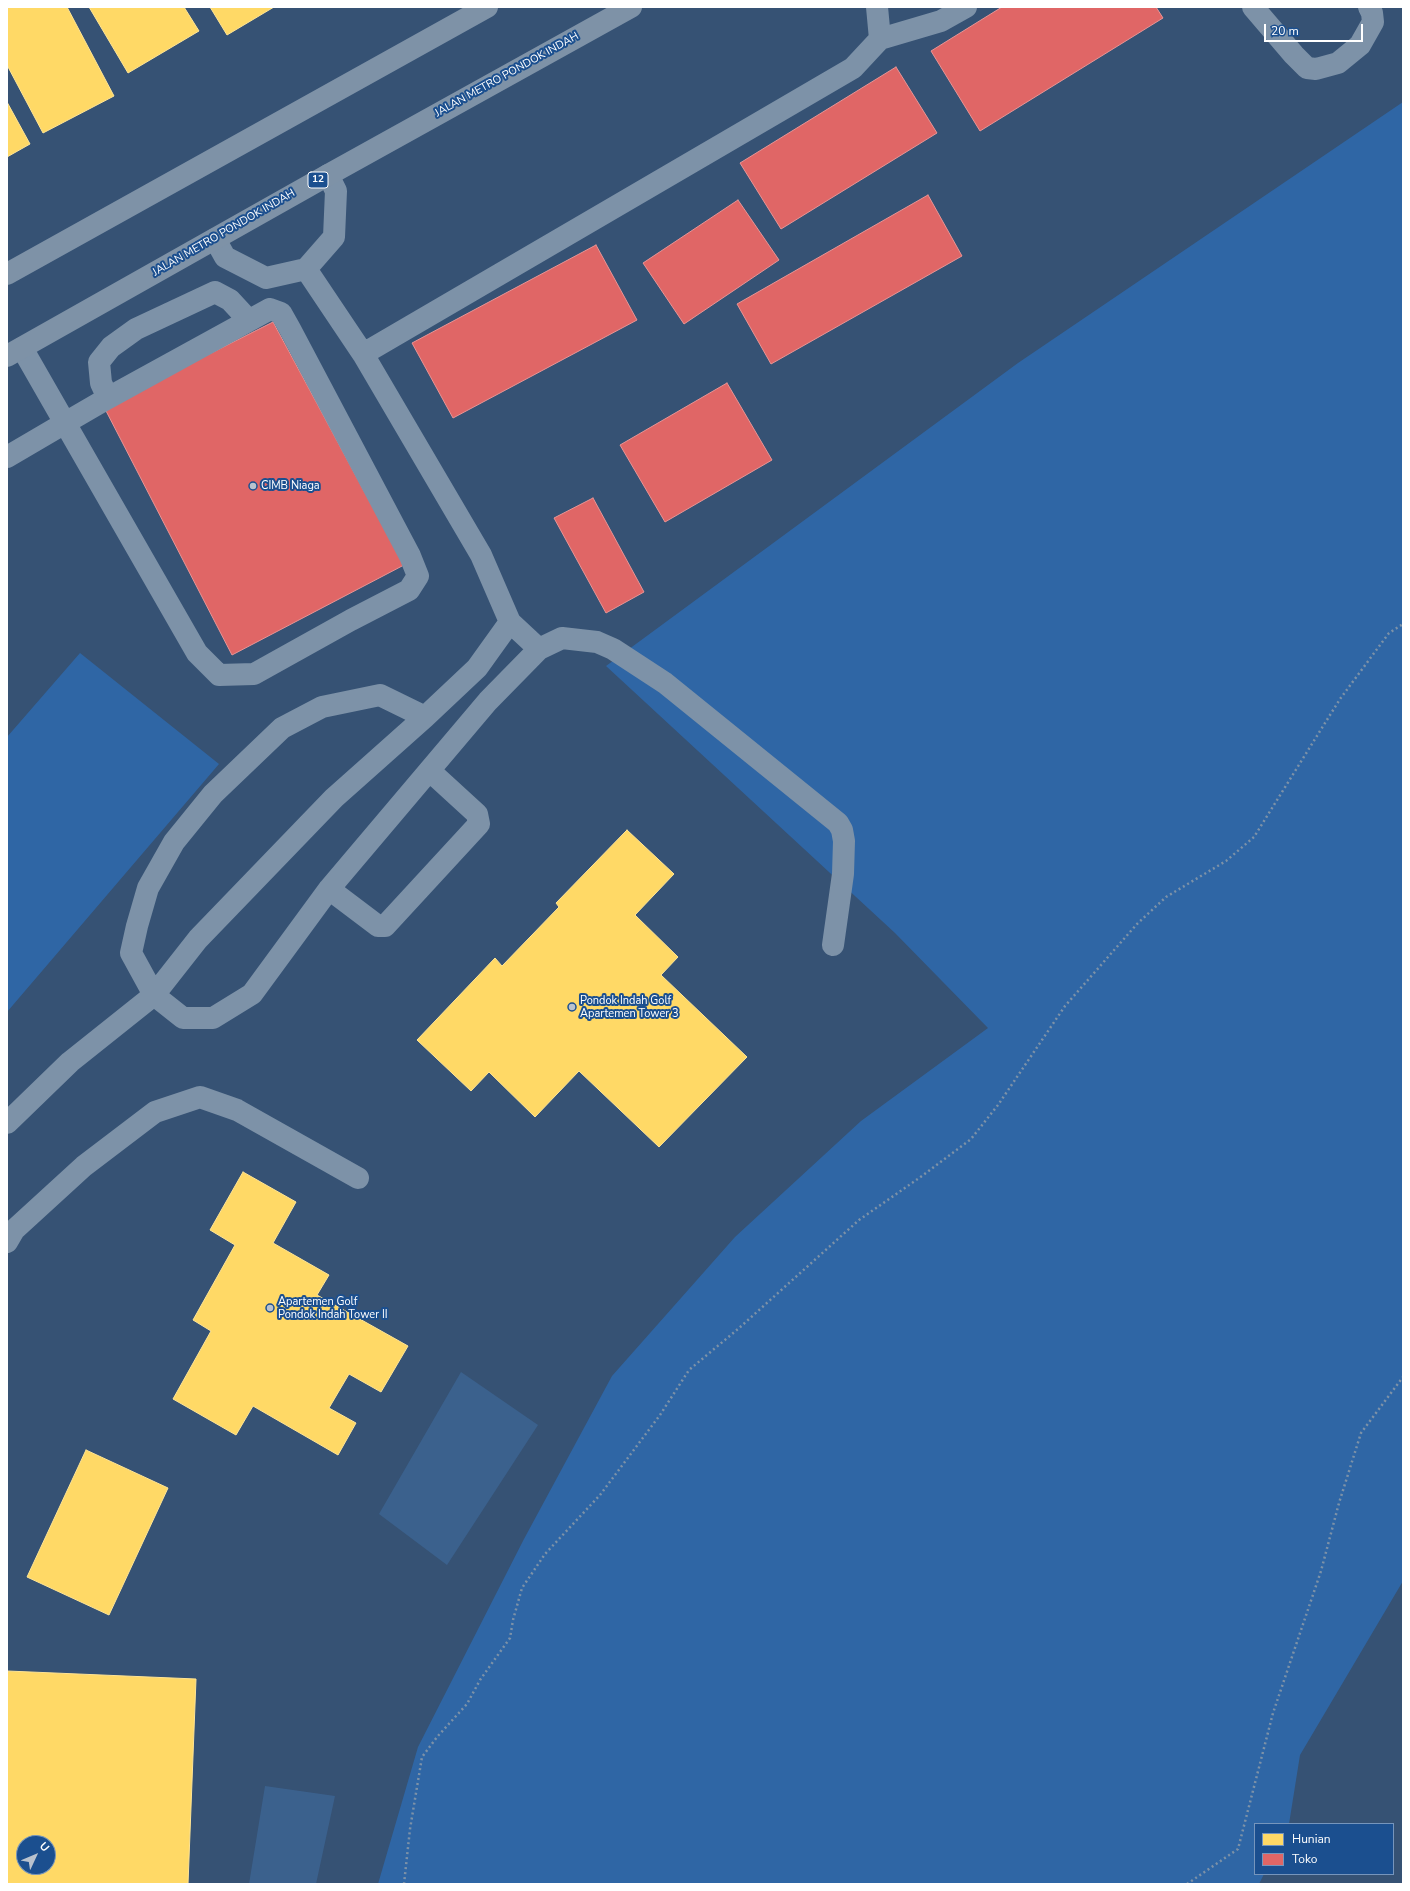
<!DOCTYPE html>
<style>
body{margin:0}
#map{position:relative;width:1410px;height:1891px;overflow:hidden;background:#365274;font-family:"Nunito Sans",sans-serif}
canvas{display:block}
.frame{position:absolute;inset:0;border:8px solid #fff;pointer-events:none}
.legend{position:absolute;left:1254px;top:1823px;width:140px;height:52px;box-sizing:border-box;background:#1b4f8f;border:1px solid #7695bc;margin:0;padding:5px 7px;list-style:none;font-size:12px;color:#fff}
.legend li{display:flex;align-items:center;gap:8px;height:20px}
.legend b{width:20px;border:1px solid #7695bc}
.north{position:absolute;left:16px;top:1835px;width:40px;height:40px;box-sizing:border-box;background:#1b4f8f;border:1px solid #7695bc;border-radius:50%;rotate:46deg;font-size:11px;font-weight:700;line-height:16px;text-align:center;color:#fff}
.north::after{content:'';display:block;margin:auto;width:14px;height:18px;background:#b9c2ce;clip-path:polygon(50% 0,100% 100%,50% 72%,0 100%)}
.scale{position:absolute;left:1264px;top:24px;width:99px;height:18px;box-sizing:border-box;border:2px solid #fff;border-top:0;padding-left:5px;font-size:12px;line-height:14px;white-space:nowrap;color:#fff;-webkit-text-stroke:3px #1b4f8f;paint-order:stroke}
</style>
<div id="map">
<canvas width="1410" height="1891"></canvas>
<div class="frame"></div>
<ul class="legend">
<li><b style="height:11px;background:#ffd966"></b>Hunian</li>
<li><b style="height:11px;background:#e06666"></b>Toko</li>
</ul>
<div class="north">U</div>
<div class="scale">20 m</div>
</div>
<script>
const ctx = document.querySelector('canvas').getContext('2d');
ctx.lineJoin = 'round';
function fill(path, color) {
  ctx.fillStyle = color;
  ctx.fill(path, 'evenodd');
}
function shape(rows) {
  const path = new Path2D();
  for (const r of rows) {
    path.moveTo(r[0], r[1]);
    for (let i = 2; i < r.length; i += 2) path.lineTo(r[i], r[i + 1]);
  }
  return path;
}
function strokePath(path, color, width, dash) {
  ctx.strokeStyle = color;
  ctx.lineWidth = width;
  ctx.lineCap = dash ? 'butt' : 'round';
  ctx.setLineDash(dash || []);
  ctx.stroke(path);
}
function label(font, color, halo, rows, align = 'center') {
  ctx.font = font + ' "Nunito Sans",sans-serif';
  ctx.lineWidth = 4;
  ctx.setLineDash([]);
  ctx.textBaseline = 'middle';
  ctx.strokeStyle = halo;
  ctx.fillStyle = color;
  for (const [text, x, y, turn = 0] of rows) {
    ctx.save();
    ctx.translate(x, y);
    ctx.rotate((+turn || 0) * Math.PI / 180);
    ctx.textAlign = isNaN(turn) ? turn : align;
    if (halo) ctx.strokeText(text, 0, 0);
    ctx.fillText(text, 0, 0);
    ctx.restore();
  }
}
const green = shape([
 [1403,102,1403,1581,1300,1755,1289,1824,1255,1824,1255,1874,1264,1874,1259,1884,378,1884,418,1747,524,1539,612,1376,735,1237,861,1121,988,1028,895,933,606,666,1018,363],
 [80,653,219,764,7,1012,7,737]
]);
const water = shape([
 [461,1372,538,1425,447,1565,379,1514],
 [265,1786,335,1796,316,1884,249,1884]
]);
const homes = shape([
 [7,7,67,7,114,96,43,133,7,65,7,7],
 [89,7,184,7,199,31,128,73,89,7],
 [210,7,274,7,227,35,210,7],
 [7,102,30,144,7,157,7,102],
 [627,830,674,874,635,915,678,957,661,975,747,1057,659,1147,579,1071,535,1117,489,1072,471,1091,417,1040,495,958,502,966,559,907,556,903,627,830],
 [243,1172,296,1202,273,1243,329,1275,317,1295,408,1346,381,1392,349,1374,329,1408,356,1423,338,1455,253,1406,236,1435,173,1399,211,1331,193,1320,235,1245,210,1230,243,1172],
 [86,1450,168,1488,109,1615,27,1577,86,1450],
 [7,1671,196,1679,188,1884,7,1884,7,1671],
 [24,1843,48,1843,48,1867,24,1867,24,1843]
]);
const shops = shape([
 [1002,7,1156,7,1163,18,980,131,931,51,1002,7],
 [896,67,937,133,781,229,740,163,896,67],
 [928,195,962,256,771,364,737,304,928,195],
 [738,200,779,260,684,324,643,263,738,200],
 [596,245,637,320,453,418,412,343,596,245],
 [273,322,404,565,232,655,104,407,273,322],
 [727,383,772,460,665,522,620,445,727,383],
 [593,498,644,592,606,613,554,518,593,498]
]);
const path = shape([
 [404,1884,410,1829,422,1757,437,1737,467,1704,480,1680,510,1638,513,1620,522,1588,545,1554,600,1495,660,1415,689,1370,738,1329,859,1220,922,1176,971,1139,998,1105,1065,1006,1137,924,1166,897,1226,861,1254,837,1340,699,1389,633,1403,624],
 [1187,1884,1238,1849,1273,1713,1321,1571,1339,1503,1361,1433,1403,1377]
]);
const minor = shape([
 [1253,7,1294,55,1307,68,1316,69,1338,63,1360,45,1373,22,1372,13,1369,7],
 [880,39,941,21,966,7],
 [215,239,225,257,266,278,306,269,334,237,336,191,328,175],
 [306,269,363,354,481,555,510,622,539,649,488,701,329,889,252,994,213,1018,183,1018,154,995,131,953,137,926,148,888,174,842,213,794,282,728,322,707,380,695,425,717],
 [270,309,281,313,290,329,410,556,418,576,409,590,351,620,254,674,219,675,197,653,65,423,108,398,270,309],
 [363,354,853,68,880,39,877,7],
 [108,398,101,383,99,362,111,347,136,329,215,292,230,300,242,313,247,322],
 [7,457,65,423,22,348],
 [539,649,562,638,597,642,613,649,665,683,838,823,842,830,844,841,843,874,833,945],
 [329,889,378,926,385,926,479,824,477,814,430,771],
 [7,1123,70,1062,154,995,198,939,334,798,425,717,477,668,510,622],
 [7,1242,14,1230,84,1166,155,1112,200,1097,237,1110,358,1178]
]);
const highway = shape([
 [7,274,487,7],
 [7,356,328,175,631,7]
]);
const markers = [
 [253,486,4,"#b9c2ce"],
 [572,1007,4,"#b9c2ce"],
 [270,1308,4,"#b9c2ce"]
];
const shields = [
 [318,180,20]
];
const shieldNames = [
 ["12",318,180]
];
const streetNames = [
 ["JALAN METRO PONDOK INDAH",507,75,-29],
 ["JALAN METRO PONDOK INDAH",224,233,-30]
];
const poiNames = [
 ["CIMB Niaga",261,486],
 ["Pondok Indah Golf",580,1001],
 ["Apartemen Tower 3",580,1014],
 ["Apartemen Golf",278,1302],
 ["Pondok Indah Tower II",278,1315]
];
fill(green, '#2f66a5');
fill(water, '#3b618d');
fill(homes, '#ffd966');
strokePath(homes, '#ffe494', 1);
fill(shops, '#e06666');
strokePath(shops, '#e99494', 1);
strokePath(path, '#7d92a8', 2.5, [2, 3]);
strokePath(minor, '#7d92a8', 22);
strokePath(highway, '#7e92a7', 22);
for (const [x, y, r, color] of markers) {
  const dot = new Path2D();
  dot.arc(x, y, r, 0, 2 * Math.PI);
  ctx.fillStyle = color;
  ctx.fill(dot);
  strokePath(dot, '#1b4f8f', 1.5);
}
for (const [x, y, w] of shields) {
  const box = new Path2D();
  box.roundRect(x - w / 2, y - 8, w, 16, 3);
  ctx.fillStyle = '#1b4f8f';
  ctx.fill(box);
  strokePath(box, '#fff', 1);
}
label('bold 10px', '#fff', null, shieldNames);
label('11px', '#fff', '#1b4f8f', streetNames);
label('11px', '#fff', '#1b4f8f', poiNames, 'left');
</script>
